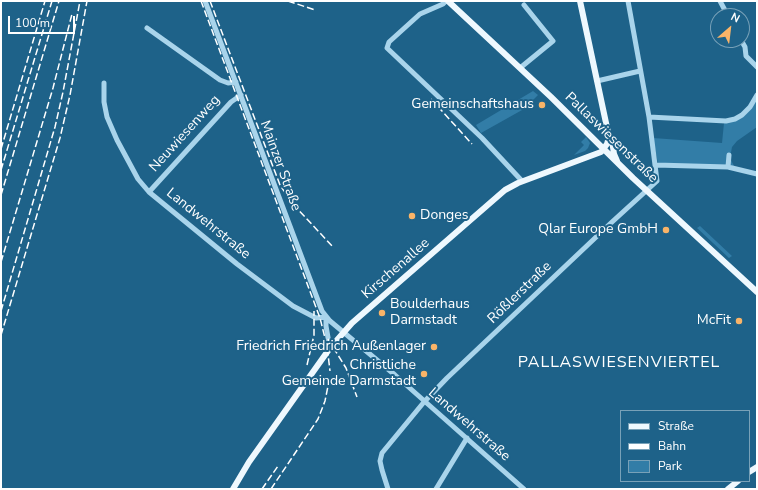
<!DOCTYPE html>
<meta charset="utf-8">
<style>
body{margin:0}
#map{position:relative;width:758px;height:490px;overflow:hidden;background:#1e6289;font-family:"Nunito Sans",sans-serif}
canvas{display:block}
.frame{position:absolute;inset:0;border:2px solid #fff;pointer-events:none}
.legend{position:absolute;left:620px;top:410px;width:130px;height:72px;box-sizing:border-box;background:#1e6289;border:1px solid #78a1b8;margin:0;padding:5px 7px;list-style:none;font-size:12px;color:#fff}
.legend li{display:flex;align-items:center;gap:8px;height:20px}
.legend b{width:20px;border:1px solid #78a1b8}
.north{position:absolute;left:710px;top:8px;width:40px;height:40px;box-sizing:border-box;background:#1e6289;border:1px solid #78a1b8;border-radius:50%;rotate:28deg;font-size:11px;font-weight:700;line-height:16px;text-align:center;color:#fff}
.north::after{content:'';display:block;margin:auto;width:14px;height:18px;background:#fab468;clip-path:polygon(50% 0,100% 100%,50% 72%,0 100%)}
.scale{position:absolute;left:8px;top:16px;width:67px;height:18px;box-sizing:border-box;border:2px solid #fff;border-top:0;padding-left:5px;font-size:12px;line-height:14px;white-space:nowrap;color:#fff;-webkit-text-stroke:3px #1e6289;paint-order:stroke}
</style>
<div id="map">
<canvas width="758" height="490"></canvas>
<div class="frame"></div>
<ul class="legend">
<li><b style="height:5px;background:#eef8fe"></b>Straße</li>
<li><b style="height:5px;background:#fff"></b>Bahn</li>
<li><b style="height:11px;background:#327da7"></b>Park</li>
</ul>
<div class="north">N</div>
<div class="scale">100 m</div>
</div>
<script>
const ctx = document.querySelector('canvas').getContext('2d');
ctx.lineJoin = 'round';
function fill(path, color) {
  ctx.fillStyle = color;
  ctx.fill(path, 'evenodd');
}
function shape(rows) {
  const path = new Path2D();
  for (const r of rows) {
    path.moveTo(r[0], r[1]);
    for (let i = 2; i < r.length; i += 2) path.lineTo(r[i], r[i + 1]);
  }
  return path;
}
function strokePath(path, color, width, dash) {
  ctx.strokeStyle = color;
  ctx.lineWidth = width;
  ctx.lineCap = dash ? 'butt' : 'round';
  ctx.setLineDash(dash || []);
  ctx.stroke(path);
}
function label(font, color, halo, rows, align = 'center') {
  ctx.font = font + ' "Nunito Sans",sans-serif';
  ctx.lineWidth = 4;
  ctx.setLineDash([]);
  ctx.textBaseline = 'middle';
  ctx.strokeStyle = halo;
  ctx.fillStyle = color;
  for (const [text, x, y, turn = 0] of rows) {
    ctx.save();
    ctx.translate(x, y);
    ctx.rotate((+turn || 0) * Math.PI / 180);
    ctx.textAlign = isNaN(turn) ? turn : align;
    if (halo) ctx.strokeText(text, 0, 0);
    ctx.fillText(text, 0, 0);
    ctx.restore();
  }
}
const green = shape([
 [533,91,538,95,532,101,531,105,481,133,476,125],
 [757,98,757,127,737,141,732,147,730,158,734,166,658,164,653,138,722,143,724,123,737,120],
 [586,137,590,143,588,148,585,151,574,155,584,145,581,142],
 [700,226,732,256,729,258,697,228]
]);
const minor = shape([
 [205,1,322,311,330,321,395,375,524,489],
 [446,1,443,4,420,14,389,42,387,48,482,138,522,181],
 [720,1,728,16],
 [147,28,220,80,228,83,236,82],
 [741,40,745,47,746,56,757,67],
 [520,68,553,41,524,5],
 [597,81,640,71],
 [104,83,104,102,107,117,117,140,138,179,149,192,237,264,293,306,316,318,326,317,326,326,330,349],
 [649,117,726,121,735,119,742,115,750,107,757,95],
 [656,165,728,167,757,174],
 [728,167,729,155],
 [149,192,231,102,241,95],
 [388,489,382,470,380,461,382,453,424,402,447,378,612,222,657,181,649,117,628,1],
 [436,489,467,438]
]);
const major = shape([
 [448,1,551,97,633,178,757,292],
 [580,1,609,137,612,140,614,154,617,161],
 [749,472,757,467],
 [233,489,249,462,330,348,352,323,505,190,518,183,601,152,607,144,609,137],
 [728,489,738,481]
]);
const rail = shape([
 [201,1,320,318,327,346,330,371],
 [210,1,280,185,292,203,333,247],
 [288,1,315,10],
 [431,99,472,144],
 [1,149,45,1],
 [1,170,52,1],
 [1,195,59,1],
 [1,262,53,88,72,14],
 [1,311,55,127,63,92,80,1],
 [1,335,60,138,70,95,87,1],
 [328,339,346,368,357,397],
 [307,365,314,335,314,311],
 [262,489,278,466],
 [271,489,318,419,325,401,329,381]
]);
const markers = [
 [542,105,4,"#fab468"],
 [412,216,4,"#fab468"],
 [666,230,4,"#fab468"],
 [382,313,4,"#fab468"],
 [739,321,4,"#fab468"],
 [434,347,4,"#fab468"],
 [424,374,4,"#fab468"]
];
const poiNames = [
 ["Gemeinschaftshaus",534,105],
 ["Donges",420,216,"left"],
 ["Qlar Europe GmbH",658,230],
 ["Boulderhaus",390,305,"left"],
 ["Darmstadt",390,321,"left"],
 ["McFit",731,321],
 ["Friedrich Friedrich Außenlager",426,347],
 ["Christliche",416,366],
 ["Gemeinde Darmstadt",416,382]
];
const streetNames = [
 ["Neuwiesenweg",185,134,-48],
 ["Pallaswiesenstraße",611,138,44],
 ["Mainzer Straße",280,166,70],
 ["Landwehrstraße",208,224,39],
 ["Kirschenallee",396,269,-41],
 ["Rößlerstraße",520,293,-44],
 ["Landwehrstraße",469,425,41]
];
const quarterNames = [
 ["PALLASWIESENVIERTEL",619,363]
];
fill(green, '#327da7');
strokePath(minor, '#a9d4eb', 5);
strokePath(major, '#eef8fe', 6);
strokePath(rail, '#fff', 1.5, [7, 3]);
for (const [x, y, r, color] of markers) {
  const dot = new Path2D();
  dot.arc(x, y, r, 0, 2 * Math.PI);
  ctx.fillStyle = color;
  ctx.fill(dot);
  strokePath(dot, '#1e6289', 1.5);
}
label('14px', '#fff', '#1e6289', poiNames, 'right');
label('14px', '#fff', '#1e6289', streetNames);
ctx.letterSpacing = '1px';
label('16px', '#fff', '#1e6289', quarterNames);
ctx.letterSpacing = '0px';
</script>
